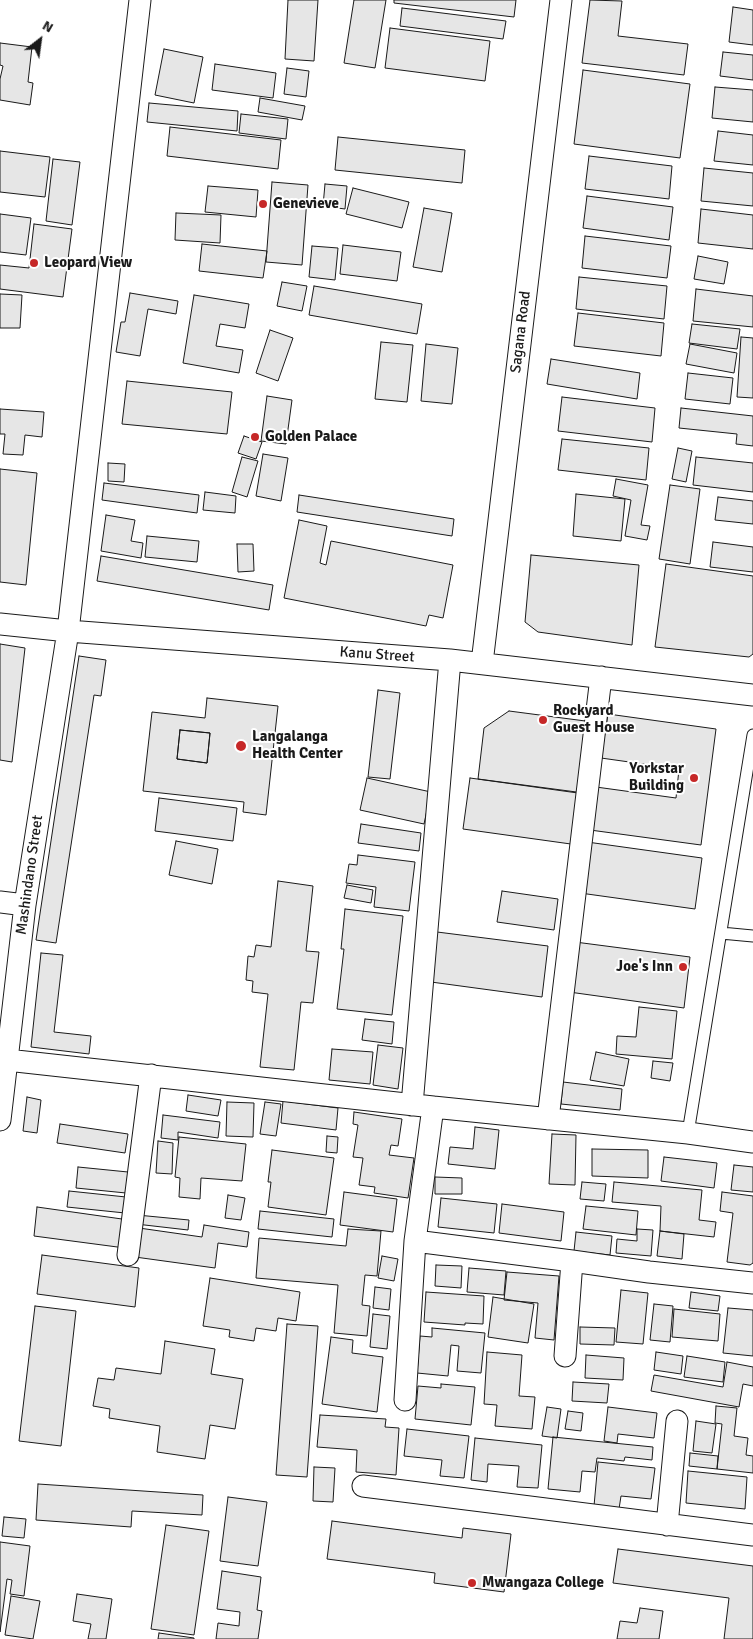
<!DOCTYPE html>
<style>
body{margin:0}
#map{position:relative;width:753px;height:1639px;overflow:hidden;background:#fff;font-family:Signika,sans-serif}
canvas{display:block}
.north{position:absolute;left:15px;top:15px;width:50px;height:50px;-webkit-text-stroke:4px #fff;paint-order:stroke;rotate:30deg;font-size:14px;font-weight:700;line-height:20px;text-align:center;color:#1a1a1a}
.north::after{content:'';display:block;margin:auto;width:18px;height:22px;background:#1a1a1a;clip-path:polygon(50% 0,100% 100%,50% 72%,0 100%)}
</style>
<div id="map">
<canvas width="753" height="1639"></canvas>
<div class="north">N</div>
</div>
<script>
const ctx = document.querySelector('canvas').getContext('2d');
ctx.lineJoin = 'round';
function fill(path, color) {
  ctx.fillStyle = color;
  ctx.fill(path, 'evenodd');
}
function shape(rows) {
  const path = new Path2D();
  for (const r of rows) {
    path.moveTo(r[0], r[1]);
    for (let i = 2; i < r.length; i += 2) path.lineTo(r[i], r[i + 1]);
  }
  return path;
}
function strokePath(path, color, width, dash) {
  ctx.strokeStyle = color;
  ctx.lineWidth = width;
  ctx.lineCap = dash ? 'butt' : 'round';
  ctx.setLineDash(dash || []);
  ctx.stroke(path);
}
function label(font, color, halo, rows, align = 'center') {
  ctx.font = font + ' Signika,sans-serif';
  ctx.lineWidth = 4;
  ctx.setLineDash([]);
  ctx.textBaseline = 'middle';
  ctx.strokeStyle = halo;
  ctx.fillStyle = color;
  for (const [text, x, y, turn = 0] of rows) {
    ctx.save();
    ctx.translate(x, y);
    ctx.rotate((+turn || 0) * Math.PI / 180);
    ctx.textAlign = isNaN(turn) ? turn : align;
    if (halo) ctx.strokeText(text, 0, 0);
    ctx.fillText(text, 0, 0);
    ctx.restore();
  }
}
const building = shape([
 [288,0,318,0,314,61,285,59,288,0],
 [354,0,386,0,375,68,344,63,354,0],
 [394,0,516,0,514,17,394,3,394,0],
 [590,0,622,1,618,36,688,44,684,75,582,63,590,0],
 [733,7,753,10,753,45,729,42,733,7],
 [402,8,506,21,503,39,400,26,402,8],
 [390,28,490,41,485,81,385,68,390,28],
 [0,43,32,47,28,82,33,83,30,105,0,100,0,79,3,66,0,65,0,43],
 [164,49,203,57,194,103,155,95,164,49],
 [723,52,753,55,753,80,720,76,723,52],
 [215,64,276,73,273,98,212,90,215,64],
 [287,68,309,71,306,97,284,94,287,68],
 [583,70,690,84,680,158,574,144,583,70],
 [715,87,753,90,753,122,712,118,715,87],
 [260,98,305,106,302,120,258,112,260,98],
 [149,103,238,111,237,131,147,122,149,103],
 [241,114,288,119,286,139,239,133,241,114],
 [170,127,281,140,278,169,167,156,170,127],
 [718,131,753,135,753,165,714,161,718,131],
 [338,137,465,150,462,183,335,170,338,137],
 [0,151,50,157,45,197,0,192,0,151],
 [589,156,672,166,669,199,585,189,589,156],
 [53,159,80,162,72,225,46,221,53,159],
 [704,168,753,173,753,206,701,201,704,168],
 [272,182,308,185,302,265,266,262,272,182],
 [325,184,347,186,345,209,323,206,325,184],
 [208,186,258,190,256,217,205,212,208,186],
 [353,188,409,202,402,228,346,214,353,188],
 [587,196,673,207,669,240,583,228,587,196],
 [424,208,452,213,442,272,413,267,424,208],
 [701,209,753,215,753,249,698,243,701,209],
 [176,213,221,215,220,243,175,240,176,213],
 [0,214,31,218,26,255,0,252,0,214],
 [34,224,72,229,63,297,0,289,0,265,29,268,34,224],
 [585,236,671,246,667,278,582,268,585,236],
 [202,244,267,251,263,278,199,271,202,244],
 [343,245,401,252,397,281,340,274,343,245],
 [312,246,338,248,335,280,309,277,312,246],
 [698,256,728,262,724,284,694,279,698,256],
 [579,277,667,286,664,319,576,309,579,277],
 [282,282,307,286,302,311,277,306,282,282],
 [314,286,422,304,417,334,309,315,314,286],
 [696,289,753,296,753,327,693,321,696,289],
 [130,293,178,301,176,314,148,309,140,356,116,352,121,322,125,322,130,293],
 [0,294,22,295,20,328,0,328,0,294],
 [194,295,249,304,245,328,220,324,216,346,243,350,239,373,183,363,194,295],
 [578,313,664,323,661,356,574,346,578,313],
 [692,324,740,329,737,349,689,343,692,324],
 [270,330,293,338,278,381,256,373,270,330],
 [741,337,753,338,753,398,737,397,741,337],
 [381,342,413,345,407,402,375,399,381,342],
 [426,344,458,348,452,404,421,401,426,344],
 [690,344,737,353,734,373,686,364,690,344],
 [551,359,640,373,637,399,547,384,551,359],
 [688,373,733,378,730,404,685,399,688,373],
 [127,381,232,392,227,434,122,424,127,381],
 [267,396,292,400,286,444,261,441,267,396],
 [562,397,655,408,652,442,558,431,562,397],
 [681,408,753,416,753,446,736,444,737,434,679,428,681,408],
 [0,409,44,412,42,437,25,435,23,455,3,454,5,434,0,434,0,409],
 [244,436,262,442,256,459,238,453,244,436],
 [562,439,649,448,646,480,558,470,562,439],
 [678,448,692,451,686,482,672,479,678,448],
 [263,454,288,458,281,501,256,496,263,454],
 [242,457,258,461,247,497,232,492,242,457],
 [696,457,753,463,753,492,693,485,696,457],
 [108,463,125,464,124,482,108,481,108,463],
 [0,469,37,473,26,585,0,582,0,469],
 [616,479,648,485,641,525,650,526,647,540,625,536,631,500,613,496,616,479],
 [104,483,199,495,197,513,102,500,104,483],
 [670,485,700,489,690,564,659,559,670,485],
 [205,492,236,496,235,513,203,510,205,492],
 [576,494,625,499,621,541,573,536,576,494],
 [299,495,454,519,452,536,297,512,299,495],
 [718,497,753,501,753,524,715,520,718,497],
 [106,515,135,520,131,541,143,543,141,558,101,551,106,515],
 [299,520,327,526,320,563,326,565,331,541,453,565,443,618,429,615,426,626,284,598,299,520],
 [147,536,199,541,197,562,145,557,147,536],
 [713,542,753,547,753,572,710,567,713,542],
 [237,544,253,544,254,571,238,572,237,544],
 [531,555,639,565,632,645,538,632,525,622,531,555],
 [101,556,273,585,269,610,97,581,101,556],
 [666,564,753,576,753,654,749,657,655,647,666,564],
 [0,644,25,648,12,762,0,760,0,644],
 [79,656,106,660,101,696,94,695,56,943,36,940,79,656],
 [378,690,400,693,390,779,368,777,378,690],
 [207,698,278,706,266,815,243,812,244,802,143,791,152,712,205,718,207,698],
 [180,730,210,733,207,763,177,759,180,730],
 [509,711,593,722,584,793,478,779,484,728,509,711],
 [608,714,716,729,701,845,590,830,596,787,676,798,679,769,601,758,608,714],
 [180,730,210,733,207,763,177,759,180,730],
 [367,778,431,792,424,824,360,810,367,778],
 [470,778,585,794,578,845,463,829,470,778],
 [159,798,237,808,233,841,155,831,159,798],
 [361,824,421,833,419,851,358,843,361,824],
 [176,841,218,849,212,884,169,875,176,841],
 [587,842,702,858,695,909,580,893,587,842],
 [358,855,415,862,409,911,374,907,376,887,346,883,349,864,357,865,358,855],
 [278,881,313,886,306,951,319,952,313,1003,301,1002,294,1070,260,1067,268,994,252,992,253,981,246,980,248,956,254,957,256,945,271,947,278,881],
 [347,885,373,890,371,903,344,898,347,885],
 [502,891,558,899,554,930,497,922,502,891],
 [345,909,403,916,392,1015,337,1009,344,949,341,949,345,909],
 [437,932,548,946,542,997,431,982,437,932],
 [575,942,690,957,684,1008,569,992,575,942],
 [41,953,63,955,54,1032,91,1036,89,1054,31,1047,41,953],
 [639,1007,677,1011,672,1059,616,1054,617,1036,636,1037,639,1007],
 [365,1019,394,1022,392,1044,362,1040,365,1019],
 [378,1045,403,1048,398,1089,373,1085,378,1045],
 [332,1049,373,1052,370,1084,329,1080,332,1049],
 [596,1052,629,1059,624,1086,590,1080,596,1052],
 [653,1061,673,1063,670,1081,651,1078,653,1061],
 [563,1082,622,1089,620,1110,561,1104,563,1082],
 [188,1095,221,1100,218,1116,186,1111,188,1095],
 [27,1097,41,1100,37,1133,23,1131,27,1097],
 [283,1101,338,1108,336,1130,281,1123,283,1101],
 [227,1102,254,1103,253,1137,226,1136,227,1102],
 [265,1102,281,1104,276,1136,260,1134,265,1102],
 [354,1112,402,1119,398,1146,391,1145,389,1155,414,1158,408,1198,374,1193,375,1187,359,1185,363,1158,353,1157,358,1125,353,1124,354,1112],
 [163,1115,220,1122,218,1138,178,1132,178,1140,161,1138,163,1115],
 [60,1124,128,1134,125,1153,57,1143,60,1124],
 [475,1127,499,1130,495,1169,448,1164,450,1147,473,1149,475,1127],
 [552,1134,576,1135,575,1185,549,1184,552,1134],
 [327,1136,338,1137,337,1153,326,1152,327,1136],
 [179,1137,246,1144,242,1181,201,1178,200,1199,179,1197,180,1178,175,1177,179,1137],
 [158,1141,173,1143,172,1174,156,1173,158,1141],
 [592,1149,648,1150,648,1178,592,1176,592,1149],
 [272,1150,334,1158,326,1215,268,1207,271,1182,268,1182,272,1150],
 [664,1157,717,1163,714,1188,661,1181,664,1157],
 [734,1165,753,1167,753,1192,731,1190,734,1165],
 [78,1167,128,1172,126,1193,76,1188,78,1167],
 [435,1177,462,1178,462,1194,435,1194,435,1177],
 [582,1182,606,1184,604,1201,580,1199,582,1182],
 [614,1182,702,1190,699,1220,716,1222,714,1237,660,1231,661,1206,612,1202,614,1182],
 [69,1191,126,1197,125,1213,67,1207,69,1191],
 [344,1192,397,1199,393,1232,340,1225,344,1192],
 [722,1192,753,1196,753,1263,750,1265,727,1262,733,1213,720,1211,722,1192],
 [228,1195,245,1198,241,1220,225,1218,228,1195],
 [441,1198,497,1204,494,1233,438,1227,441,1198],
 [502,1204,564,1212,561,1241,499,1233,502,1204],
 [586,1206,638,1211,636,1235,583,1229,586,1206],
 [37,1207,129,1220,125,1248,34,1236,37,1207],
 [260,1211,334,1219,332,1237,258,1229,260,1211],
 [137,1215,189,1220,188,1230,136,1224,137,1215],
 [204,1225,249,1232,247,1247,218,1243,215,1268,135,1257,139,1228,202,1237,204,1225],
 [348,1229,381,1231,377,1276,365,1275,362,1305,370,1306,367,1336,334,1333,338,1285,256,1278,259,1238,346,1246,348,1229],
 [637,1229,653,1230,651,1256,616,1253,617,1239,637,1241,637,1229],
 [660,1231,684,1234,682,1259,657,1256,660,1231],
 [576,1232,612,1236,610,1255,574,1251,576,1232],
 [42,1255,139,1268,135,1307,37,1294,42,1255],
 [382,1256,398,1259,394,1281,378,1278,382,1256],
 [436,1265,462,1266,461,1288,435,1286,436,1265],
 [469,1268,506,1271,504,1295,467,1292,469,1268],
 [507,1272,559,1276,554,1340,535,1338,538,1303,504,1300,507,1272],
 [210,1278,300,1292,296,1321,278,1318,276,1331,256,1328,254,1341,229,1337,230,1330,203,1326,210,1278],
 [375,1287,391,1289,389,1310,373,1308,375,1287],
 [621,1290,648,1293,643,1344,616,1342,621,1290],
 [426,1292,484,1296,483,1324,465,1323,465,1325,424,1322,426,1292],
 [691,1292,720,1296,718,1311,689,1308,691,1292],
 [493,1297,534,1304,528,1343,488,1337,493,1297],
 [654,1304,673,1306,670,1342,650,1340,654,1304],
 [35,1306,76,1311,61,1446,19,1441,35,1306],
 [728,1308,753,1310,753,1356,723,1353,728,1308],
 [674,1309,720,1314,718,1341,672,1337,674,1309],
 [373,1314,390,1316,387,1349,370,1347,373,1314],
 [287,1324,318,1326,307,1477,276,1475,287,1324],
 [580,1327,615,1328,614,1345,580,1344,580,1327],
 [432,1328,485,1333,481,1373,457,1371,459,1346,451,1345,448,1376,417,1373,420,1336,432,1337,432,1328],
 [331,1337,353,1340,352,1353,383,1357,377,1412,322,1404,331,1337],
 [165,1341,215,1349,211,1374,243,1379,235,1429,210,1425,205,1459,157,1452,160,1426,109,1418,110,1409,93,1406,98,1378,114,1380,116,1368,161,1374,165,1341],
 [487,1352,522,1355,519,1396,535,1397,532,1429,495,1426,497,1405,484,1404,487,1352],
 [656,1352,683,1356,681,1374,654,1370,656,1352],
 [586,1355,624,1358,623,1380,585,1378,586,1355],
 [687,1356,725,1362,723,1382,684,1377,687,1356],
 [727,1362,753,1367,753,1386,743,1384,739,1407,651,1391,654,1375,723,1387,727,1362],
 [573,1382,609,1384,607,1403,572,1401,573,1382],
 [441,1384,475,1387,471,1425,415,1419,418,1386,441,1388,441,1384],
 [716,1406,737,1408,734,1436,748,1438,746,1455,753,1456,753,1473,717,1469,722,1424,715,1423,716,1406],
 [547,1407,561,1409,557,1438,542,1436,547,1407],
 [608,1407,657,1413,654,1438,618,1434,617,1443,604,1441,608,1407],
 [568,1411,583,1413,581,1431,565,1429,568,1411],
 [320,1415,386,1419,385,1427,399,1428,396,1475,356,1472,357,1450,317,1447,320,1415],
 [696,1421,716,1424,712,1453,693,1451,696,1421],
 [407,1429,469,1436,464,1478,440,1476,442,1460,404,1456,407,1429],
 [553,1437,653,1447,652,1460,625,1457,624,1461,597,1458,595,1472,582,1471,580,1492,548,1489,553,1437],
 [475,1438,542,1445,538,1488,517,1487,519,1466,488,1464,487,1482,471,1480,475,1438],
 [690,1453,718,1456,717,1469,689,1466,690,1453],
 [598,1462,655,1468,651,1499,621,1496,619,1509,594,1506,598,1462],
 [314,1467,335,1468,333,1502,313,1501,314,1467],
 [688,1471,747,1477,745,1509,686,1503,688,1471],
 [38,1484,203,1495,202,1515,132,1511,131,1527,36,1520,38,1484],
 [228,1497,267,1502,258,1566,220,1561,228,1497],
 [4,1517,26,1519,24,1538,2,1536,4,1517],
 [332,1521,462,1538,463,1528,511,1534,504,1592,434,1583,435,1573,327,1559,332,1521],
 [166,1525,209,1531,194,1635,151,1629,166,1525],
 [0,1542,30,1546,24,1596,10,1594,12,1580,7,1579,0,1632,0,1542],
 [618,1549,753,1566,753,1639,724,1639,729,1598,613,1583,618,1549],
 [222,1571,261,1577,257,1610,262,1611,258,1639,216,1639,218,1623,239,1626,240,1612,217,1609,222,1571],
 [77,1594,112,1599,106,1639,88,1639,91,1624,73,1621,77,1594],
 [11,1596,40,1601,33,1639,5,1635,11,1596],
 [640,1608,663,1611,659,1639,617,1639,620,1621,637,1623,640,1608],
 [159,1633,194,1638,194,1639,158,1639,159,1633]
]);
const lane = shape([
 [721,933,753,936],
 [688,1133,753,735]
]);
const street = shape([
 [0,624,68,631,450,660,753,695],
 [482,663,561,0],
 [0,902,25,905],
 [7,1060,433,1107,688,1133,753,1142],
 [412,1105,450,660],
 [548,1119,601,677],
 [0,1120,25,905,68,631,140,0],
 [415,1241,572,1261,649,1272,753,1283],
 [128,1255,151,1075],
 [565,1356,572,1261],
 [405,1400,415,1241,433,1107],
 [363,1486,753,1535],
 [667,1525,677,1421]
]);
const markers = [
 [263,204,5,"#c62828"],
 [34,263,5,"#c62828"],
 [255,437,5,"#c62828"],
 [543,720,5,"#c62828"],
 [241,746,6,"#c62828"],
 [694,778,5,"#c62828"],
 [683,967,5,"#c62828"],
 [472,1583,5,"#c62828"]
];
const poiNames = [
 ["Genevieve",273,204],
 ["Leopard View",44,263],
 ["Golden Palace",265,437],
 ["Rockyard",553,711],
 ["Guest House",553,728],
 ["Langalanga",252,737],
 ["Health Center",252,754],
 ["Yorkstar",684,769,"right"],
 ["Building",684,786,"right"],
 ["Joe's Inn",673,967,"right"],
 ["Mwangaza College",482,1583]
];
const streetNames = [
 ["Sagana Road",521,332,-83],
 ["Kanu Street",377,655,4],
 ["Mashindano Street",30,875,-82]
];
fill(building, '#e6e6e6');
strokePath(building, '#1a1a1a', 1);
strokePath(lane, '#1a1a1a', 13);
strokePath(street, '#1a1a1a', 23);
strokePath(lane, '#fff', 11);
strokePath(street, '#fff', 21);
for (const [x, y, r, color] of markers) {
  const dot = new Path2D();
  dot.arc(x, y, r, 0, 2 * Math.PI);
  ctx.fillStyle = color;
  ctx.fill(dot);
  strokePath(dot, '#fff', 2);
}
label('bold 15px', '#1a1a1a', '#fff', poiNames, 'left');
label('15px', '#1a1a1a', '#fff', streetNames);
</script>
